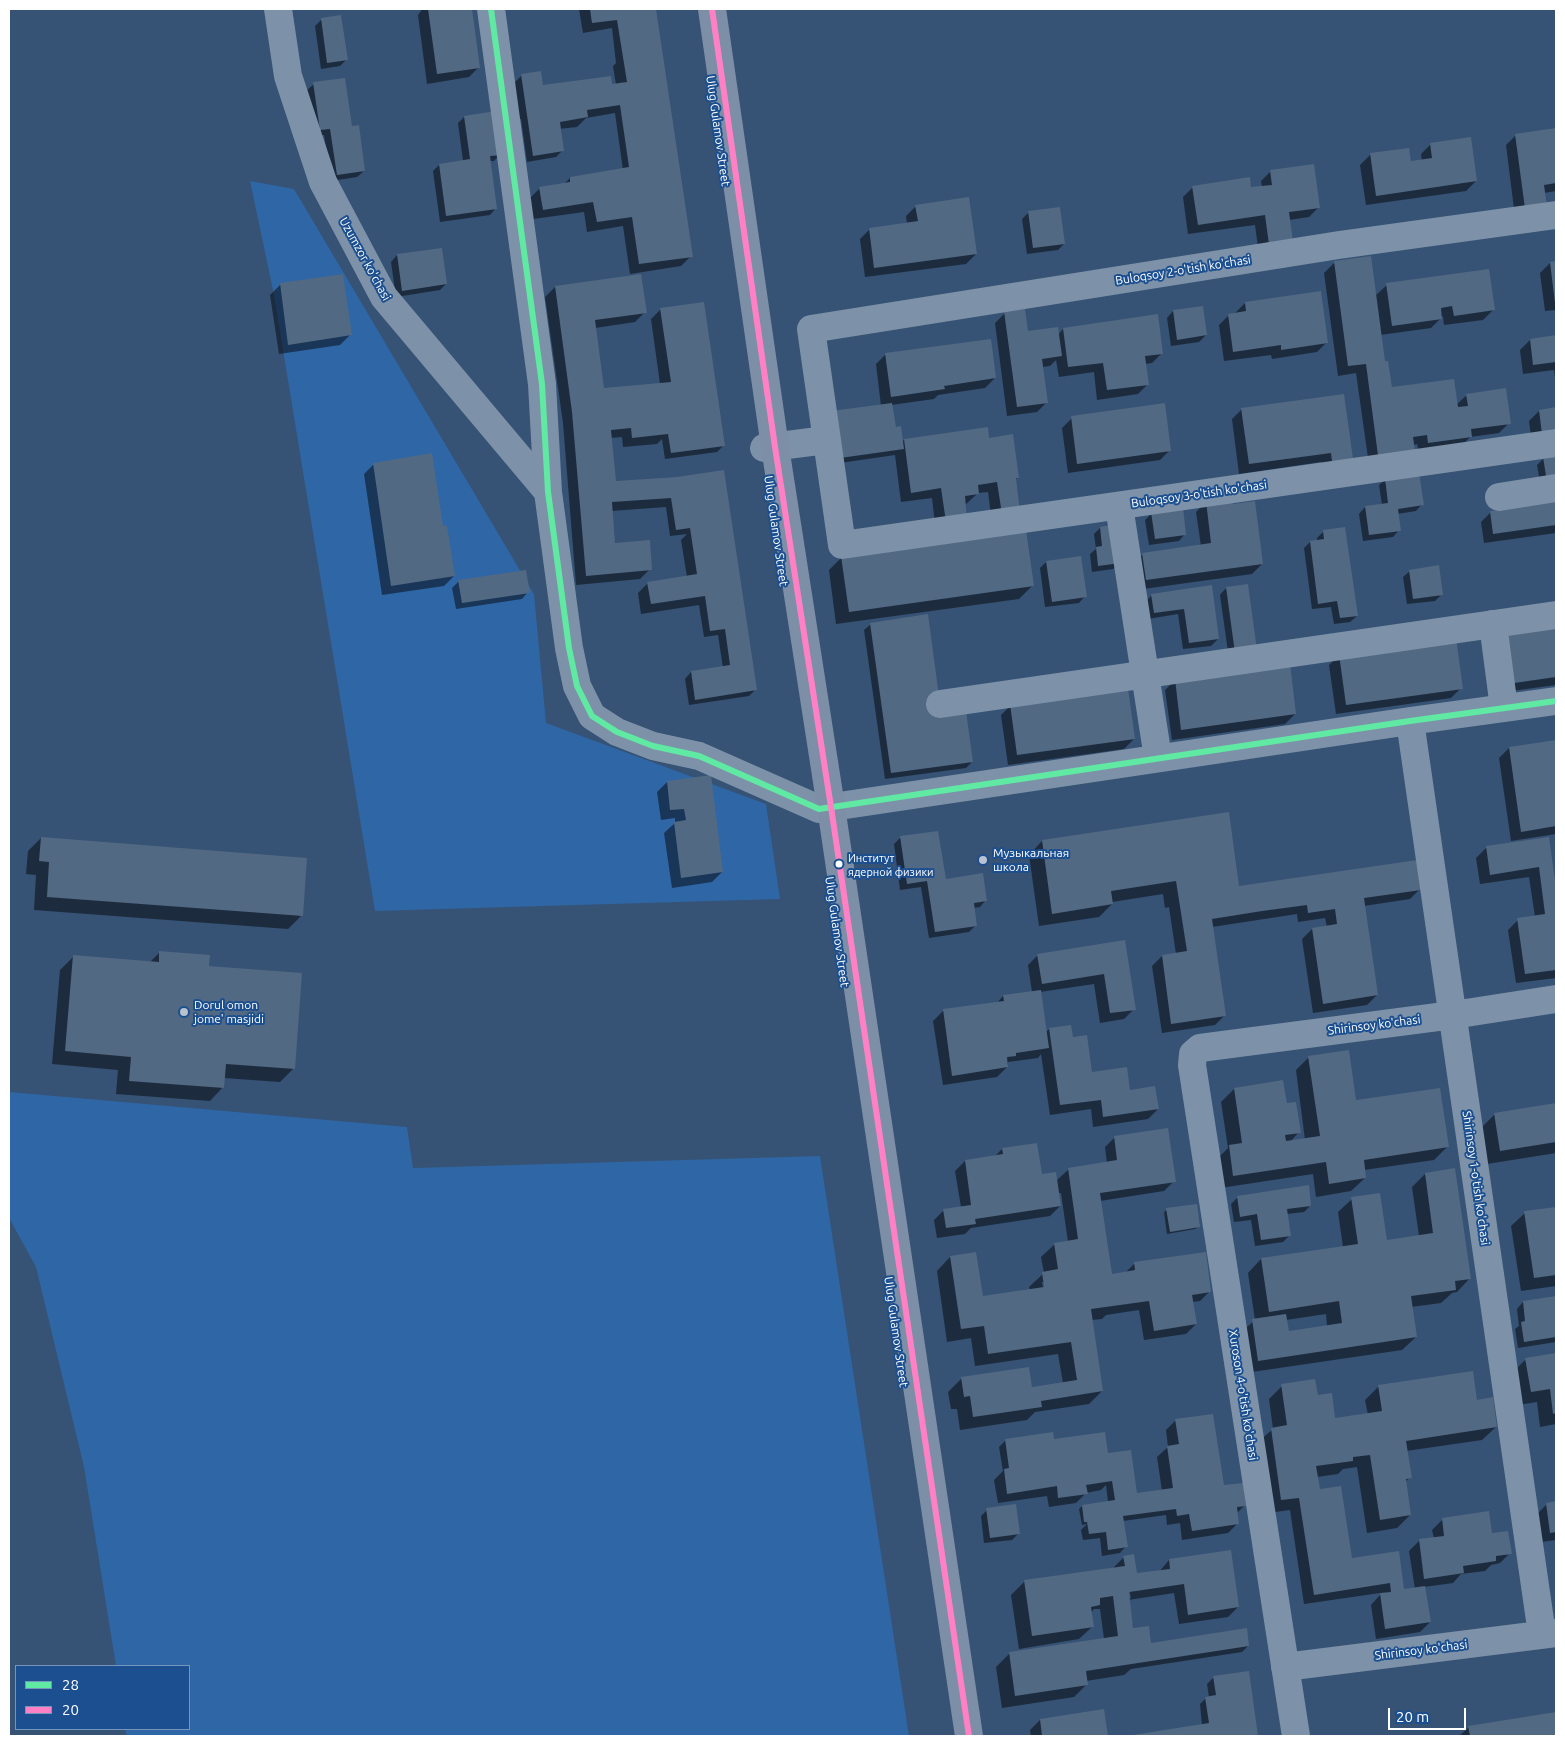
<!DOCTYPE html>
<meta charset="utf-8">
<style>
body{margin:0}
#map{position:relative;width:1565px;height:1745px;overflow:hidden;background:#365274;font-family:Ubuntu,sans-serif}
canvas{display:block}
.frame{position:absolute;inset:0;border:10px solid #fff;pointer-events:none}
.legend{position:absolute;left:15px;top:1665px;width:175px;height:65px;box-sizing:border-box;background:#1b4f8f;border:1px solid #7695bc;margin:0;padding:6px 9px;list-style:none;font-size:15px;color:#fff}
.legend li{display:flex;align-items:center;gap:10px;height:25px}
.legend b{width:25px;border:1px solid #7695bc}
.scale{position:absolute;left:1388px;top:1708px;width:78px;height:22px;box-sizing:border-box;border:2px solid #fff;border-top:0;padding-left:6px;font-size:15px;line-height:18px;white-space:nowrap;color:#fff;-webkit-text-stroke:4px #1b4f8f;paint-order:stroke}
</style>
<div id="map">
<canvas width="1565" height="1745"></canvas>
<div class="frame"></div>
<ul class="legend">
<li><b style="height:6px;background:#60e9a3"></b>28</li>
<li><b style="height:6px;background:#ff80c5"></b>20</li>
</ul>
<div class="scale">20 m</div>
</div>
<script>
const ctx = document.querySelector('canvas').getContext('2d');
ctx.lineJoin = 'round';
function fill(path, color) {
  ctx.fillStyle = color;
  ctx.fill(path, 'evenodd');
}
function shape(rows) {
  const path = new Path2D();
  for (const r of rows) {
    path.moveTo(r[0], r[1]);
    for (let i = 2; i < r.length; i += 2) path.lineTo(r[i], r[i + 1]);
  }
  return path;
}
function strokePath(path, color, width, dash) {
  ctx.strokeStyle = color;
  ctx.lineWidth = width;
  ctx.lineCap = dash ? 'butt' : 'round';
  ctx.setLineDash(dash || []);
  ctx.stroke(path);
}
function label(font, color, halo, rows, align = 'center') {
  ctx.font = font + ' Ubuntu,sans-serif';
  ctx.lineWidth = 4;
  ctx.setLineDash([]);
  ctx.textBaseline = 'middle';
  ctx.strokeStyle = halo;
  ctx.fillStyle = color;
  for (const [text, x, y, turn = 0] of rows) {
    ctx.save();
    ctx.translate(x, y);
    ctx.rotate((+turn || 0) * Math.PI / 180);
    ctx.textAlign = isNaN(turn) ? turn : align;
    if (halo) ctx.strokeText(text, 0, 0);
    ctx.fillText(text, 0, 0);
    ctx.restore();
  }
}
const green = shape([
 [250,181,294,189,534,594,546,723,766,804,780,899,375,911,274,295],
 [9,1092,407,1127,413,1168,820,1156,909,1736,127,1736,125,1729,189,1729,189,1666,116,1666,84,1467,36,1267,9,1218]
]);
const shadow = shape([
 [421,9,471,9,479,67,469,77,427,84,418,15,421,11],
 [579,9,655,9,691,256,681,266,630,274,623,226,587,232,584,212,533,219,530,198,540,188,564,184,570,178,623,170,615,113,586,118,577,127,559,129,562,151,556,157,527,162,521,119,517,120,512,85,522,75,542,87,616,85,613,66,616,63,612,28,583,33],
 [321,20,346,60,340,66,321,69,315,26],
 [314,84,364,171,357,177,331,181,324,135,314,136,307,90],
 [464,117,500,154,494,161,489,161,496,208,490,215,440,222,433,171,439,165,463,161,458,123],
 [1556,130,1556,191,1544,193,1516,225,1506,145,1516,135],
 [1431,144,1476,181,1466,191,1366,205,1360,165,1370,155,1410,162,1422,161,1421,154],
 [1271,171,1319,207,1309,217,1289,220,1260,262,1255,225,1188,234,1183,197,1193,187,1250,189,1262,187,1261,181],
 [916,206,976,254,966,264,865,277,860,239,870,229,907,224,906,216],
 [1029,212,1064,244,1058,250,1027,254,1022,219],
 [397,255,446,284,440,290,396,297,391,262],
 [1556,262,1556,310,1545,311,1540,273,1550,263],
 [1334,263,1375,296,1387,285,1493,310,1483,320,1444,325,1443,316,1431,328,1380,335,1384,363,1390,389,1456,405,1467,395,1509,423,1499,433,1470,437,1461,447,1419,453,1417,444,1413,445,1370,472,1356,373,1338,376,1324,273],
 [342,275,350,335,340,345,279,354,270,295,280,285],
 [555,287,645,312,635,322,595,328,603,389,660,384,651,319,661,309,724,445,717,452,665,459,662,439,657,444,623,447,622,437,611,438,614,482,677,479,755,690,749,696,689,705,685,679,691,672,723,668,718,635,704,637,699,605,641,614,638,593,648,583,687,577,681,540,687,534,670,536,666,507,611,511,614,544,650,569,640,579,576,585,563,423,545,297],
 [1320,292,1327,342,1317,352,1272,359,1271,355,1224,361,1219,325,1229,315,1235,313,1245,303],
 [1173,311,1206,335,1199,342,1171,346,1167,318],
 [1005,313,1027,333,1058,335,1063,329,1162,353,1152,363,1145,364,1148,384,1138,394,1097,400,1094,372,1059,377,1056,360,1050,366,1042,367,1047,402,1037,412,1007,416,995,323],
 [1556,336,1556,386,1554,370,1523,374,1520,350,1530,340],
 [886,354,995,378,985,388,938,395,934,399,891,405,895,428,902,442,904,440,988,439,1018,477,1015,480,1019,511,992,523,988,492,978,493,936,532,932,498,901,502,895,455,833,464,881,406,876,364],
 [1343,395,1353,466,1323,479,1321,462,1239,474,1232,419,1242,409],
 [1556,409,1556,448,1533,452,1529,421,1539,411],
 [1072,418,1170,450,1160,460,1068,473,1062,428],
 [1556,457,1556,486,1541,488,1537,465,1544,458],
 [374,464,442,527,454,576,444,586,382,595,364,474],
 [1386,479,1422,504,1416,511,1397,514,1399,530,1393,537,1363,541,1359,514,1365,507,1382,505,1379,485],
 [1556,498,1556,533,1484,543,1481,522,1491,512],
 [1206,502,1232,505,1262,564,1252,574,1136,590,1133,564,1143,554,1201,546,1196,512],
 [1152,513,1185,534,1179,541,1149,545,1145,520],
 [1100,528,1120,563,1113,569,1092,572,1090,554,1096,549,1094,534],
 [1323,532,1357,616,1350,622,1334,624,1331,607,1312,609,1304,548,1310,542,1317,541,1317,538],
 [842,557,1033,585,1019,599,836,624,829,570],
 [1046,562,1085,596,1079,603,1045,607,1040,568],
 [1410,571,1442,594,1435,601,1407,604,1403,577],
 [459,581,528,592,522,599,456,609,452,588],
 [1211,587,1218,639,1211,646,1183,649,1178,614,1148,619,1146,601,1152,595],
 [1226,588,1256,649,1229,659,1220,595],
 [871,624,937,696,972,762,966,768,885,779,864,630],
 [1556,626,1556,685,1504,692],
 [1339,655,1461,688,1451,698,1336,714,1329,665],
 [1175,680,1295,714,1285,724,1172,740,1165,690],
 [1011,705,1134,739,1124,749,1008,765,1001,715],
 [1556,741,1556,834,1511,841,1499,758,1509,748],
 [710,776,722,872,712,882,672,888,664,833,675,823,675,818,661,820,657,792,667,782],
 [41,838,301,916,288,929,34,910,36,875,26,874,28,851],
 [900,838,944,880,986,900,980,907,973,908,976,925,969,932,929,938,921,887,900,890,894,844],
 [1548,839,1556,896,1556,978,1516,983,1508,930,1518,920,1535,917,1529,877,1480,884,1476,858,1486,848],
 [1042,841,1236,888,1420,889,1410,899,1364,906,1377,995,1367,1005,1313,1013,1302,939,1312,929,1327,927,1325,918,1298,922,1297,914,1212,927,1225,1015,1215,1025,1162,1033,1152,966,1162,956,1176,954,1169,907,1165,908,1163,894,1112,902,1112,904,1099,917,1039,926,1029,855],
 [1124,942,1134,1009,1124,1019,1100,1023,1094,984,1040,992,1046,1032,1049,1029,1070,1026,1072,1039,1091,1074,1129,1091,1158,1109,1148,1119,1093,1127,1091,1109,1050,1115,1041,1054,1038,1058,1008,1062,1007,1067,997,1077,943,1085,933,1021,943,1011,997,1003,1003,996,1032,992,1028,965,1038,955],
 [160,952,208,967,301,975,293,1069,280,1082,224,1078,223,1087,210,1101,116,1094,118,1070,52,1064,60,970,73,957,149,963],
 [1309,1057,1355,1102,1448,1146,1434,1160,1364,1170,1365,1178,1351,1191,1316,1197,1313,1174,1220,1188,1216,1160,1228,1148,1221,1102,1234,1089,1285,1104,1299,1132,1290,1142,1305,1140,1296,1070],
 [1556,1104,1556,1153,1487,1164,1482,1127,1495,1114],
 [1115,1137,1174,1181,1164,1191,1100,1201,1111,1275,1125,1273,1134,1264,1205,1253,1210,1291,1200,1301,1192,1302,1196,1324,1186,1334,1144,1340,1139,1310,1106,1315,1102,1319,1092,1320,1102,1391,1089,1404,1035,1412,1027,1420,960,1430,957,1409,951,1409,948,1392,962,1378,1030,1388,1063,1383,1058,1354,975,1366,971,1338,947,1342,937,1271,950,1257,982,1297,1030,1290,1029,1287,1044,1273,1041,1257,1055,1244,1068,1242,1061,1193,1058,1193,1060,1206,1050,1216,971,1228,965,1234,937,1238,934,1220,944,1210,961,1207,955,1171,965,1161,995,1156,1002,1149,1041,1175,1056,1181,1069,1169,1107,1163,1105,1147],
 [1042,1282,1045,1282,1044,1293],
 [1425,1174,1470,1278,1457,1292,1452,1293,1441,1303,1411,1307,1416,1337,1402,1350,1245,1373,1240,1333,1255,1320,1248,1273,1261,1259,1343,1247,1338,1212,1352,1199,1386,1241,1419,1236,1412,1187],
 [1326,1314,1327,1326,1288,1332,1286,1320],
 [1238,1197,1310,1206,1304,1212,1287,1214,1290,1235,1283,1242,1255,1246,1251,1220,1234,1222,1231,1204],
 [1556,1208,1556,1286,1521,1291,1511,1226,1525,1213],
 [1167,1210,1198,1227,1195,1229,1167,1234,1164,1212],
 [1556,1297,1556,1342,1518,1348,1515,1329,1519,1326,1517,1309,1523,1302],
 [1556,1355,1556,1424,1540,1427,1537,1402,1518,1405,1513,1372,1526,1359],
 [1282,1386,1317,1396,1334,1420,1368,1415,1365,1400,1379,1386,1476,1401,1496,1427,1482,1440,1406,1451,1410,1477,1405,1482,1410,1515,1397,1528,1367,1533,1357,1467,1343,1469,1338,1474,1317,1477,1319,1490,1351,1559,1403,1591,1415,1589,1409,1551,1419,1541,1434,1538,1432,1530,1442,1520,1491,1534,1510,1553,1500,1563,1491,1565,1485,1571,1461,1574,1453,1583,1424,1587,1430,1622,1420,1632,1376,1639,1371,1605,1380,1595,1380,1593,1304,1604,1290,1510,1268,1513,1258,1442,1273,1429,1269,1399],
 [1176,1420,1223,1487,1245,1505,1236,1514,1238,1523,1228,1533,1182,1540,1180,1523,1167,1525,1166,1515,1123,1521,1126,1546,1120,1553,1102,1556,1100,1538,1083,1540,1081,1530,1087,1524,1082,1525,1079,1509,1082,1506,1108,1502,1106,1485,1101,1490,1086,1493,1076,1503,1049,1507,1047,1496,998,1503,994,1480,1003,1471,999,1447,1006,1440,1053,1441,1107,1455,1136,1495,1162,1491,1157,1457,1168,1447,1166,1430],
 [1556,1502,1556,1540,1541,1542,1537,1514,1547,1504],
 [987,1510,1019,1533,1012,1540,984,1543,981,1516],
 [1124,1557,1135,1575,1159,1572,1169,1560,1238,1607,1228,1617,1179,1624,1174,1593,1128,1600,1133,1629,1150,1644,1248,1646,1242,1652,1131,1669,1124,1675,1086,1681,1087,1684,1074,1697,1002,1708,996,1667,1010,1653,1104,1639,1100,1609,1094,1609,1091,1613,1093,1626,1079,1639,1019,1649,1011,1595,1024,1582,1114,1569,1114,1567],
 [1128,1583,1131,1598,1128,1599],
 [1248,1672,1257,1736,1127,1736,1202,1725,1200,1704,1206,1698,1209,1697,1207,1684,1214,1677],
 [1103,1711,1107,1736,1031,1736,1030,1730,1040,1720],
 [1556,1714,1556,1736,1459,1736,1469,1727]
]);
const building = shape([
 [428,9,472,9,480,68,437,74],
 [590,9,656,9,693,257,639,264,632,217,597,222,593,202,543,210,539,187,570,182,570,177,629,167,620,105,587,110,588,117,560,122,564,151,533,156,521,74,541,71,543,85,611,76,612,84,627,82,617,20,592,23],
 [341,15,348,60,327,63,321,18],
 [345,78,352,126,359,125,365,171,337,175,330,129,320,130,313,82],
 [496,111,502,155,490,156,497,209,446,216,439,164,470,159,464,116],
 [1556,128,1556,183,1544,185,1548,213,1526,216,1515,134],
 [1471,137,1477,181,1376,196,1370,153,1409,148,1411,161,1432,158,1430,143],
 [1314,164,1320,208,1289,212,1294,249,1270,252,1265,215,1198,225,1192,186,1250,177,1251,187,1272,185,1270,170],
 [969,197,977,254,874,268,869,228,918,221,915,205],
 [1060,207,1065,244,1033,248,1028,211],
 [442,248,447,284,402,291,397,254],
 [1371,256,1385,361,1388,361,1392,387,1454,379,1458,407,1468,406,1466,394,1506,388,1511,424,1471,429,1472,437,1428,443,1427,435,1413,437,1416,458,1379,463,1366,364,1348,366,1334,261],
 [1556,261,1556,303,1555,303,1550,262],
 [1489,269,1495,310,1454,316,1452,306,1441,308,1442,319,1392,326,1386,283],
 [343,274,352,335,288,345,280,283],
 [641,274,647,313,595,320,604,388,671,382,660,308,704,302,725,446,671,453,668,434,632,438,631,428,611,430,616,481,677,477,724,470,757,690,695,700,691,671,730,665,725,629,710,631,705,596,651,604,647,582,697,574,690,528,676,530,671,498,612,502,615,543,650,540,652,570,586,576,572,412,555,286],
 [1321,291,1328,343,1281,350,1281,345,1233,352,1228,314,1246,311,1245,302],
 [1203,306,1207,335,1177,340,1173,310],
 [1025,309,1028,331,1058,327,1062,356,1042,359,1048,403,1017,407,1004,311],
 [1158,314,1163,354,1145,356,1149,385,1107,390,1103,363,1068,367,1063,328],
 [1556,335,1556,362,1533,365,1530,339],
 [991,339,996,378,944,386,945,389,891,397,885,353],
 [1344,394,1354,466,1333,469,1331,453,1249,464,1241,408],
 [892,403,896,427,901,426,904,449,840,458,831,411],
 [1165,403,1171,451,1077,464,1071,416],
 [1556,407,1556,440,1543,442,1539,410],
 [988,427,989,438,1013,434,1019,478,1016,478,1020,512,1002,514,997,482,978,485,979,494,965,496,967,519,946,522,941,488,911,493,904,439],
 [432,453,443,526,447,526,455,576,391,586,373,463],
 [1556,455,1556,481,1547,482,1543,457],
 [1419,473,1424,505,1398,509,1401,531,1369,535,1365,506,1388,503,1385,478],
 [1556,496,1556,525,1493,534,1490,511,1520,507],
 [1232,498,1233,504,1255,501,1263,564,1146,580,1142,553,1211,543,1206,501],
 [1183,507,1186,535,1155,539,1151,512],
 [1116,524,1121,563,1098,566,1096,547,1102,546,1100,527],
 [1345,527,1358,616,1340,618,1337,601,1318,604,1310,541,1324,539,1323,530],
 [1026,530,1034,586,849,612,841,556],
 [1081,556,1087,597,1052,602,1046,561],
 [1439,565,1443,595,1413,599,1409,570],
 [526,570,530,593,462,603,458,580],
 [1248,584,1257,650,1235,653,1226,587],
 [1212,585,1219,639,1189,643,1184,609,1154,613,1151,594],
 [928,614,939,696,966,711,973,762,891,773,870,623],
 [1556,625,1556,677,1514,683,1507,632],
 [1456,637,1463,689,1346,705,1339,654],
 [1290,663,1296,714,1181,730,1175,679],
 [1128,688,1135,739,1017,755,1010,704],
 [1556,740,1556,826,1521,832,1509,747],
 [711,775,723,872,681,878,674,822,686,820,684,809,670,810,667,781],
 [1229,812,1239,886,1417,860,1421,890,1364,898,1378,995,1323,1004,1312,928,1337,924,1335,909,1308,913,1307,905,1262,911,1212,919,1226,1016,1171,1024,1162,955,1187,951,1176,881,1111,891,1113,904,1052,914,1042,840],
 [938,831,946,879,983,873,987,901,974,903,977,926,935,932,927,881,907,884,900,836],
 [41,837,307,858,303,916,47,897,49,862,39,861],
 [1549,837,1556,888,1556,970,1525,974,1517,918,1545,914,1539,867,1490,875,1486,846],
 [1125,940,1136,1010,1110,1013,1104,974,1042,984,1037,954],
 [159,951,210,955,209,966,302,973,295,1069,226,1064,224,1088,129,1081,131,1057,65,1051,73,955,159,962],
 [1041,990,1049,1048,1016,1053,1016,1056,1007,1057,1008,1067,952,1076,943,1009,1004,1001,1003,995],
 [1071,1025,1073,1037,1087,1035,1092,1072,1127,1067,1130,1090,1155,1086,1159,1109,1103,1117,1101,1100,1060,1105,1049,1028],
 [1349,1050,1356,1100,1440,1088,1449,1147,1364,1160,1366,1178,1329,1184,1326,1162,1233,1176,1229,1145,1242,1143,1234,1088,1283,1080,1287,1103,1296,1102,1301,1133,1285,1135,1286,1141,1320,1136,1308,1056],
 [1556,1103,1556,1142,1500,1151,1494,1113],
 [1168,1128,1176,1182,1100,1193,1112,1274,1135,1270,1134,1262,1206,1252,1211,1292,1192,1295,1197,1324,1154,1331,1149,1301,1091,1309,1103,1391,1041,1401,1042,1407,973,1417,970,1396,964,1397,961,1377,1029,1367,1032,1387,1077,1380,1071,1342,988,1354,984,1326,961,1329,950,1256,976,1252,983,1296,1044,1287,1042,1272,1058,1269,1054,1243,1078,1239,1068,1168,1117,1160,1114,1136],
 [1037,1143,1042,1174,1056,1172,1061,1206,975,1219,976,1224,946,1228,943,1209,971,1205,965,1160,1003,1154,1002,1148],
 [1455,1168,1471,1279,1455,1281,1456,1290,1411,1296,1417,1337,1258,1361,1252,1319,1286,1314,1289,1331,1342,1323,1339,1301,1269,1312,1261,1258,1358,1244,1351,1197,1380,1193,1387,1240,1433,1233,1425,1173],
 [1309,1185,1311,1206,1287,1209,1291,1236,1261,1240,1257,1214,1240,1217,1237,1196],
 [1197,1204,1200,1227,1170,1232,1166,1208],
 [1556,1207,1556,1275,1534,1278,1524,1211],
 [1556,1296,1556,1337,1524,1342,1521,1322,1525,1321,1523,1301],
 [1556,1353,1556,1413,1553,1414,1550,1389,1531,1392,1525,1358],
 [1473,1371,1477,1400,1493,1397,1497,1427,1406,1441,1412,1478,1406,1479,1411,1515,1380,1520,1370,1455,1353,1457,1353,1461,1316,1466,1320,1489,1341,1486,1352,1558,1399,1551,1404,1589,1425,1586,1431,1622,1385,1629,1380,1593,1391,1592,1390,1583,1314,1595,1299,1498,1281,1500,1271,1428,1287,1425,1281,1384,1315,1379,1318,1395,1332,1393,1335,1418,1382,1411,1378,1385],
 [1213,1414,1224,1485,1243,1483,1246,1506,1237,1507,1239,1524,1192,1531,1189,1514,1177,1516,1176,1509,1123,1516,1128,1547,1108,1550,1106,1532,1089,1534,1087,1522,1084,1522,1082,1505,1115,1500,1112,1481,1086,1485,1088,1494,1058,1498,1057,1486,1007,1494,1004,1469,1009,1468,1005,1439,1053,1432,1054,1439,1105,1432,1108,1453,1131,1450,1137,1493,1173,1488,1167,1446,1179,1444,1175,1419],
 [1556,1501,1556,1532,1550,1533,1546,1503],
 [1016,1504,1020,1534,990,1538,986,1508],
 [1489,1511,1492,1533,1508,1531,1512,1554,1496,1556,1496,1561,1463,1566,1464,1573,1424,1579,1419,1539,1444,1536,1442,1518],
 [1231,1550,1239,1607,1188,1615,1184,1584,1129,1592,1133,1628,1149,1626,1151,1643,1247,1628,1249,1646,1086,1671,1088,1685,1015,1696,1009,1652,1118,1636,1113,1596,1100,1598,1100,1605,1091,1607,1094,1627,1032,1636,1024,1580,1125,1566,1123,1556,1134,1554,1137,1573,1170,1569,1169,1559],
 [1249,1671,1258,1736,1126,1736,1209,1723,1205,1697,1216,1695,1213,1676],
 [1104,1709,1108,1736,1042,1736,1040,1719],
 [1556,1712,1556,1736,1470,1736,1468,1726]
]);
const minor = shape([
 [278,9,288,76,323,182,384,297,548,492],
 [491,9,542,384,548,492,569,648,577,686,592,716,617,732,653,746,699,756,819,809,1410,721,1556,701],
 [1556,215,1339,245,811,329,842,545,1556,443],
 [764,448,826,440],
 [1499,497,1556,488],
 [1119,506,1158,758],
 [1493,624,1504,708],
 [940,704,1556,615],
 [1410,721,1542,1634],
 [1285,1667,1556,1633],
 [1296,1736,1192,1065,1193,1054,1200,1048,1453,1015,1556,999]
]);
const major = shape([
 [712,9,775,447,831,807,969,1736]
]);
const bus1 = shape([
 [491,9,542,384,548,492,569,648,577,686,592,716,617,732,653,746,699,756,819,809,1410,721,1556,701]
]);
const bus2 = shape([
 [712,9,775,447,831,807,969,1736]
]);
const markers = [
 [983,860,5,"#b9c2ce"],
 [839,864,4.5,"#fff"],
 [184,1012,5,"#b9c2ce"]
];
const busNames = [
 ["Институт",848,858],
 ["ядерной физики",848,872]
];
const streetNames = [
 ["Ulug Gulamov Street",718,131,82],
 ["Uzumzor ko'chasi",365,259,61],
 ["Buloqsoy 2-o'tish ko'chasi",1183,270,-9],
 ["Buloqsoy 3-o'tish ko'chasi",1199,494,-8],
 ["Ulug Gulamov Street",776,531,82],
 ["Ulug Gulamov Street",837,932,82],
 ["Shirinsoy ko'chasi",1374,1025,-7],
 ["Shirinsoy 1-o'tish ko'chasi",1476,1178,82],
 ["Ulug Gulamov Street",896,1332,82],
 ["Xuroson 4-o'tish ko'chasi",1243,1395,81],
 ["Shirinsoy ko'chasi",1421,1650,-7]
];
const poiNames = [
 ["Музыкальная",993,853],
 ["школа",993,867],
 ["Dorul omon",194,1005],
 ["jome' masjidi",194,1019]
];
fill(green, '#2f66a5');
fill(shadow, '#0007');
fill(building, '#526984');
strokePath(minor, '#7d92a8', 28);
strokePath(major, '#7d8ea7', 28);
strokePath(bus1, '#60e9a3', 6);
strokePath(bus2, '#ff80c5', 6);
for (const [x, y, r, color] of markers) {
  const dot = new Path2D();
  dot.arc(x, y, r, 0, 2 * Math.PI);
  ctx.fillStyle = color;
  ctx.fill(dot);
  strokePath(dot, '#1b4f8f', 2);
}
label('11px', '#fff', '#1b4f8f', busNames, 'left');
label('12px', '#fff', '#1b4f8f', streetNames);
label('12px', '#fff', '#1b4f8f', poiNames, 'left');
</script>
